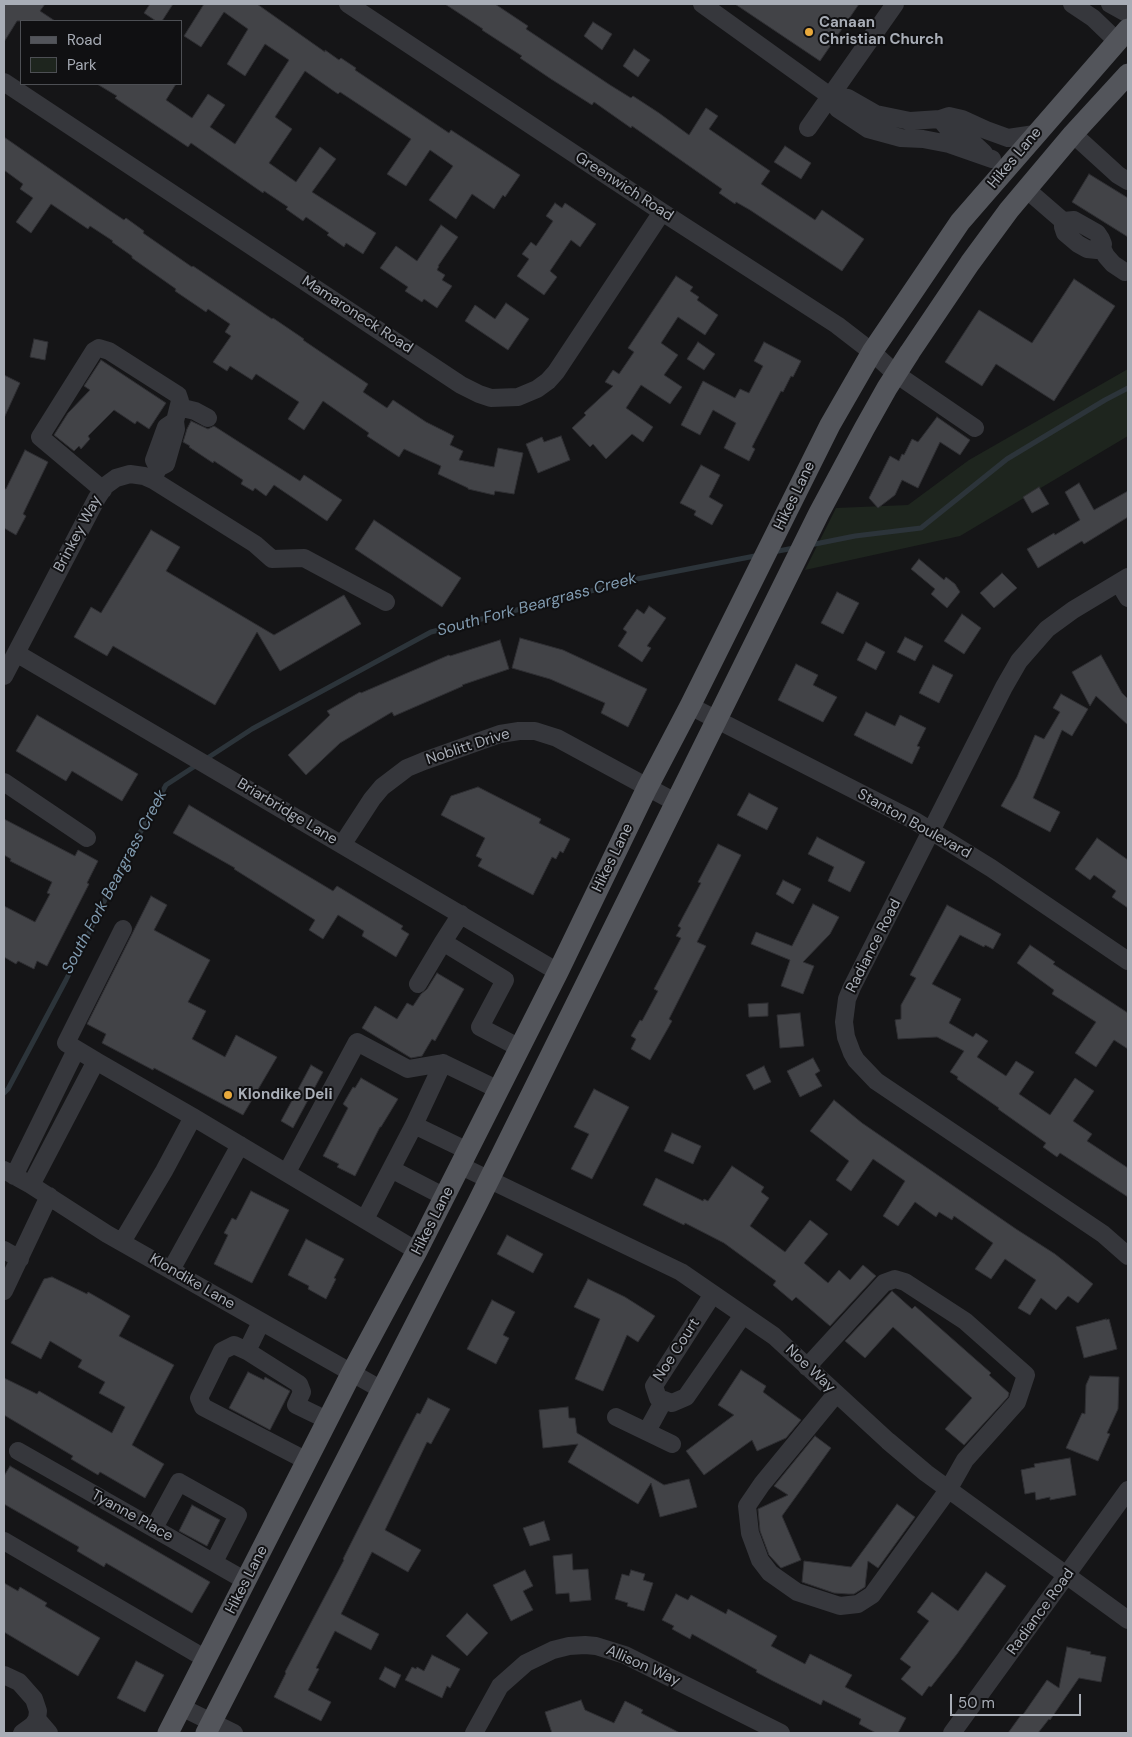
<!DOCTYPE html>
<style>
body{margin:0}
#map{position:relative;width:1132px;height:1737px;overflow:hidden;background:#151517;font-family:"DM Sans",sans-serif}
canvas{display:block}
.frame{position:absolute;inset:0;border:5px solid #a8adb6;pointer-events:none}
.legend{position:absolute;left:20px;top:20px;width:162px;height:65px;box-sizing:border-box;background:#101012;border:1px solid #4d4f54;margin:0;padding:6px 9px;list-style:none;font-size:15px;color:#a8adb6}
.legend li{display:flex;align-items:center;gap:10px;height:25px}
.legend b{width:25px;border:1px solid #4d4f54}
.scale{position:absolute;left:950px;top:1694px;width:131px;height:22px;box-sizing:border-box;border:2px solid #a8adb6;border-top:0;padding-left:6px;font-size:15px;line-height:18px;white-space:nowrap;color:#a8adb6;-webkit-text-stroke:4px #101012;paint-order:stroke}
</style>
<div id="map">
<canvas width="1132" height="1737"></canvas>
<div class="frame"></div>
<ul class="legend">
<li><b style="height:6px;background:#53555b"></b>Road</li>
<li><b style="height:14px;background:#1e251e"></b>Park</li>
</ul>
<div class="scale">50 m</div>
</div>
<script>
const ctx = document.querySelector('canvas').getContext('2d');
ctx.lineJoin = 'round';
function fill(path, color) {
  ctx.fillStyle = color;
  ctx.fill(path, 'evenodd');
}
function shape(rows) {
  const path = new Path2D();
  for (const r of rows) {
    path.moveTo(r[0], r[1]);
    for (let i = 2; i < r.length; i += 2) path.lineTo(r[i], r[i + 1]);
  }
  return path;
}
function strokePath(path, color, width, dash) {
  ctx.strokeStyle = color;
  ctx.lineWidth = width;
  ctx.lineCap = dash ? 'butt' : 'round';
  ctx.setLineDash(dash || []);
  ctx.stroke(path);
}
function label(font, color, halo, rows, align = 'center') {
  ctx.font = font + ' "DM Sans",sans-serif';
  ctx.lineWidth = 4;
  ctx.setLineDash([]);
  ctx.textBaseline = 'middle';
  ctx.strokeStyle = halo;
  ctx.fillStyle = color;
  for (const [text, x, y, turn = 0] of rows) {
    ctx.save();
    ctx.translate(x, y);
    ctx.rotate((+turn || 0) * Math.PI / 180);
    ctx.textAlign = isNaN(turn) ? turn : align;
    if (halo) ctx.strokeText(text, 0, 0);
    ctx.fillText(text, 0, 0);
    ctx.restore();
  }
}
const green = shape([
 [1128,369,1128,436,960,536,805,570,836,508,908,505,969,460]
]);
const stream = shape([
 [810,545,855,536,921,528,1007,459,1105,400,1128,388],
 [773,552,794,548],
 [4,1093,8,1089,66,980,118,873,166,785,252,729,431,632,637,579,760,555]
]);
const building = shape([
 [4,4,45,4,40,11,55,21,17,21,4,42,4,4],
 [150,4,173,4,162,21,156,21,144,13,150,4],
 [204,4,257,4,325,52,325,50,339,60,341,58,356,68,355,70,449,133,451,130,520,175,505,197,503,195,494,209,472,194,456,219,429,200,453,166,430,150,406,186,387,174,411,139,340,92,338,94,305,71,275,117,292,129,269,163,296,182,320,147,336,159,312,192,376,233,363,254,346,243,344,247,327,235,329,233,306,217,303,221,286,209,288,207,264,191,263,193,191,143,188,147,115,98,117,96,97,84,176,84,166,100,192,118,208,94,225,105,210,127,235,144,289,60,265,44,245,76,227,64,248,29,224,12,201,47,184,36,204,4],
 [445,4,495,4,528,26,526,29,610,85,631,98,633,96,659,113,689,135,706,108,718,116,709,129,770,171,761,184,815,220,822,210,864,239,842,271,750,210,736,202,735,204,719,193,722,189,632,126,631,128,594,102,592,105,551,79,520,58,522,56,482,30,483,29,445,4],
 [735,4,859,4,820,61,735,4],
 [593,22,612,34,602,50,584,36,593,22],
 [634,49,650,60,638,77,623,66,634,49],
 [4,137,109,210,124,220,126,218,144,231,143,233,192,267,193,266,272,319,273,318,304,339,303,340,368,384,363,392,387,408,393,400,426,422,454,436,450,445,463,451,459,460,494,467,498,448,523,453,514,494,495,491,494,495,468,489,468,488,438,474,441,466,404,449,399,457,367,436,369,433,323,401,304,430,288,419,299,402,256,374,252,380,230,366,227,371,213,362,231,336,225,332,230,324,208,309,206,312,175,291,176,289,132,258,132,256,112,242,113,241,90,226,88,229,51,204,31,233,16,222,33,198,20,189,23,184,4,170,4,137],
 [785,146,811,163,801,179,774,162,785,146],
 [1089,174,1128,198,1128,237,1072,202,1089,174],
 [555,203,562,208,565,203,596,224,580,247,571,240,550,271,557,277,544,295,517,276,529,259,522,254,531,242,536,246,553,221,546,216,555,203],
 [441,225,458,237,438,266,439,266,437,270,445,275,442,280,452,286,437,308,424,299,422,302,405,291,408,287,380,268,396,246,417,261,441,225],
 [676,276,693,287,690,291,699,297,697,300,718,315,705,335,678,317,661,343,678,355,664,375,682,387,670,404,641,385,626,408,653,427,643,442,632,434,606,459,593,444,590,447,572,428,586,415,584,413,613,386,605,382,613,370,619,374,634,352,628,348,676,276],
 [1074,279,1115,306,1054,401,996,364,982,386,945,362,979,310,1032,343,1074,279],
 [506,303,529,319,508,350,465,321,475,305,495,319,506,303],
 [34,339,48,342,45,360,30,357,34,339],
 [698,342,715,354,704,370,687,359,698,342],
 [764,342,801,361,793,377,791,376,783,392,781,391,752,447,755,449,749,461,724,448,736,423,713,410,700,435,681,425,703,381,735,398,740,389,749,393,763,366,754,361,764,342],
 [101,360,166,403,149,429,137,421,135,424,114,410,88,436,90,439,81,449,79,446,74,451,54,435,68,413,90,390,84,386,101,360],
 [4,375,20,383,4,418,4,375],
 [937,417,970,440,960,455,940,442,918,488,902,480,895,495,878,508,869,498,890,456,899,461,902,454,904,455,912,439,918,442,937,417],
 [191,421,208,429,214,426,300,481,304,475,342,500,327,521,274,485,266,496,255,488,253,491,241,484,243,480,214,461,213,463,189,447,190,446,183,442,187,429,191,421],
 [561,436,570,460,538,473,526,444,542,437,544,442,561,436],
 [25,450,48,462,23,514,26,516,16,535,4,528,4,489,6,489,25,450],
 [701,465,720,475,709,497,723,505,712,525,694,515,696,511,680,503,701,465],
 [1079,483,1094,510,1128,491,1128,517,1084,544,1082,541,1038,568,1027,549,1054,533,1055,535,1080,520,1065,492,1079,483],
 [1039,487,1049,504,1032,513,1023,497,1039,487],
 [374,520,461,578,442,607,355,549,374,520],
 [151,530,180,547,166,571,274,635,344,595,361,624,280,671,257,632,215,705,113,646,107,656,74,637,91,607,101,613,151,530],
 [919,559,944,580,946,577,955,584,960,592,947,608,931,594,935,589,911,569,919,559],
 [1002,573,1017,588,994,608,980,593,1002,573],
 [837,592,859,603,843,634,821,623,837,592],
 [649,606,666,618,647,646,651,648,642,662,618,646,627,632,623,629,637,609,644,614,649,606],
 [962,614,981,628,964,654,944,641,962,614],
 [905,637,923,646,915,661,897,652,905,637],
 [520,638,563,650,647,689,628,727,601,713,605,703,550,679,512,668,520,638],
 [500,640,509,669,462,685,463,686,394,716,392,712,340,743,306,775,288,755,330,715,327,711,360,692,361,693,449,655,450,656,500,640],
 [866,642,885,652,876,670,857,660,866,642],
 [1101,655,1122,693,1128,699,1128,725,1096,696,1090,706,1072,672,1101,655],
 [796,664,818,675,813,685,837,697,823,722,778,700,796,664],
 [933,665,953,675,939,703,919,693,933,665],
 [1061,694,1088,709,1072,736,1062,730,1033,798,1060,812,1050,832,1001,806,1017,777,1035,735,1044,739,1060,712,1053,708,1061,694],
 [866,712,895,726,900,715,926,728,917,746,920,747,912,764,854,735,866,712],
 [37,715,138,774,122,801,72,771,66,781,16,751,37,715],
 [478,787,541,819,539,823,570,839,563,853,560,851,556,859,552,857,533,895,478,866,482,859,476,856,485,838,441,815,451,796,478,787],
 [749,793,778,808,767,830,737,815,749,793],
 [189,805,333,891,337,886,403,926,401,929,409,934,396,957,362,936,364,931,338,915,323,939,309,930,315,920,234,869,235,868,173,833,189,805],
 [4,819,75,856,78,850,98,861,87,883,89,884,47,966,37,961,34,969,18,961,16,964,4,957,4,906,35,922,50,894,47,893,52,882,10,861,11,859,4,855,4,819],
 [817,837,865,862,850,892,828,881,834,867,808,854,817,837],
 [1097,838,1128,860,1128,908,1112,897,1116,891,1094,875,1090,880,1075,869,1097,838],
 [718,844,741,855,697,942,706,946,669,1019,672,1021,650,1060,631,1049,636,1039,631,1036,640,1020,642,1021,658,991,654,989,681,938,676,936,681,928,678,926,701,883,698,882,718,844],
 [783,880,801,889,793,904,776,894,783,880],
 [151,896,167,905,154,930,210,960,188,1002,206,1011,192,1039,225,1057,236,1035,277,1057,243,1115,154,1068,153,1070,102,1043,106,1034,87,1024,151,896],
 [813,904,839,917,830,934,803,962,814,966,803,994,781,986,790,960,751,944,756,932,792,946,813,904],
 [947,905,1001,934,993,949,985,945,984,947,960,935,932,984,961,999,949,1023,973,1037,976,1033,988,1041,977,1057,1006,1076,1016,1061,1034,1072,1019,1094,1050,1115,1075,1078,1094,1091,1073,1121,1092,1134,1087,1141,1128,1168,1128,1197,1060,1153,1057,1157,1043,1147,1046,1143,998,1109,999,1108,957,1079,958,1077,950,1072,964,1051,937,1037,898,1039,895,1020,901,1019,901,1005,916,978,910,975,947,905],
 [1030,945,1055,962,1053,964,1128,1013,1128,1049,1114,1040,1096,1067,1075,1053,1096,1022,1052,994,1054,990,1017,963,1030,945],
 [437,973,464,989,435,1041,432,1039,422,1056,411,1058,362,1028,375,1006,397,1019,407,1003,413,1006,421,994,427,989,437,973],
 [768,1003,768,1016,749,1017,748,1004,768,1003],
 [800,1013,804,1046,780,1048,777,1015,800,1013],
 [813,1058,820,1071,815,1074,822,1086,800,1097,787,1071,813,1058],
 [311,1065,323,1072,293,1128,281,1121,311,1065],
 [764,1066,771,1082,754,1090,746,1075,764,1066],
 [361,1078,398,1099,381,1127,380,1127,355,1176,337,1167,339,1164,323,1156,348,1108,343,1104,353,1087,355,1088,361,1078],
 [594,1089,629,1107,592,1179,571,1169,589,1134,574,1127,594,1089],
 [834,1100,862,1123,1016,1229,1055,1254,1093,1284,1078,1303,1068,1296,1056,1310,1041,1298,1030,1315,1018,1308,1036,1280,1005,1259,991,1279,975,1269,993,1243,954,1216,952,1220,939,1212,936,1217,915,1202,898,1226,883,1216,905,1181,873,1159,851,1191,836,1180,849,1161,810,1131,834,1100],
 [672,1133,701,1146,693,1164,664,1151,672,1133],
 [732,1166,764,1187,761,1192,769,1198,750,1226,785,1252,810,1220,828,1234,804,1263,828,1283,839,1270,850,1280,863,1265,876,1276,830,1326,796,1297,792,1301,773,1285,776,1281,724,1243,685,1223,684,1225,643,1205,656,1178,703,1201,704,1199,708,1201,732,1166],
 [251,1191,289,1210,252,1283,214,1264,228,1235,224,1233,232,1218,236,1220,251,1191],
 [507,1235,543,1254,533,1273,497,1254,507,1235],
 [306,1239,344,1259,334,1278,336,1279,326,1299,308,1289,309,1286,288,1275,306,1239],
 [52,1277,87,1294,88,1292,130,1316,119,1336,174,1365,132,1445,164,1464,145,1498,100,1472,98,1475,71,1459,73,1456,4,1415,4,1378,37,1394,39,1391,112,1433,125,1407,99,1393,105,1382,78,1367,82,1360,50,1341,41,1359,11,1343,44,1279,52,1277],
 [588,1279,625,1297,655,1316,638,1342,627,1335,603,1391,575,1379,600,1319,574,1307,588,1279],
 [892,1291,912,1309,915,1306,991,1373,989,1375,1009,1393,1008,1397,964,1445,945,1429,972,1398,893,1327,865,1358,845,1341,892,1291],
 [492,1300,515,1312,503,1335,509,1338,496,1364,467,1349,492,1300],
 [1106,1319,1106,1320,1109,1319,1117,1349,1084,1358,1076,1327,1106,1319],
 [741,1370,766,1386,763,1392,801,1420,786,1438,757,1451,752,1440,704,1475,686,1451,734,1415,718,1405,741,1370],
 [248,1372,264,1380,265,1377,290,1391,270,1430,229,1408,248,1372],
 [1090,1376,1119,1377,1118,1409,1107,1433,1110,1434,1098,1461,1066,1448,1082,1413,1085,1414,1086,1385,1090,1376],
 [428,1398,450,1409,431,1444,427,1442,385,1530,421,1550,408,1572,372,1552,341,1614,379,1634,371,1650,335,1631,316,1668,319,1669,308,1690,331,1702,321,1721,274,1697,286,1673,285,1672,344,1560,343,1559,402,1442,417,1413,420,1414,428,1398],
 [568,1407,569,1418,575,1418,577,1433,664,1485,689,1479,697,1507,660,1517,651,1483,638,1504,568,1462,578,1444,543,1448,539,1410,568,1407],
 [815,1436,831,1448,782,1516,801,1560,781,1568,769,1555,760,1531,758,1509,788,1495,774,1486,815,1436],
 [1070,1458,1076,1495,1050,1500,1050,1497,1036,1500,1035,1492,1025,1494,1021,1470,1035,1467,1034,1464,1070,1458],
 [10,1466,210,1582,192,1613,106,1563,104,1567,77,1551,79,1547,4,1504,4,1476,10,1466],
 [897,1504,915,1517,878,1568,868,1561,865,1587,854,1594,848,1594,834,1593,802,1582,804,1561,851,1567,897,1504],
 [192,1505,220,1520,207,1546,179,1531,192,1505],
 [544,1521,550,1540,530,1546,523,1528,544,1521],
 [572,1554,573,1570,588,1569,591,1600,570,1602,569,1593,556,1594,553,1556,572,1554],
 [525,1570,533,1586,523,1591,533,1610,511,1621,493,1585,525,1570],
 [631,1570,645,1574,643,1580,653,1583,644,1611,627,1606,628,1603,615,1599,622,1574,629,1576,631,1570],
 [986,1572,1006,1586,957,1654,931,1687,929,1686,922,1696,901,1679,911,1667,900,1659,929,1621,917,1612,932,1592,958,1611,986,1572],
 [4,1583,18,1591,20,1587,47,1603,45,1606,100,1638,78,1676,4,1632,4,1583],
 [676,1594,688,1600,691,1595,726,1614,728,1609,777,1636,771,1646,805,1664,810,1654,852,1675,845,1687,906,1718,898,1733,876,1733,859,1724,861,1719,823,1700,821,1705,773,1681,756,1672,757,1670,692,1634,690,1639,672,1629,674,1626,662,1620,676,1594],
 [467,1613,488,1633,467,1656,446,1636,467,1613],
 [1067,1647,1091,1652,1090,1654,1106,1657,1101,1682,1079,1678,1050,1720,1049,1719,1038,1733,1008,1733,1021,1715,1022,1716,1047,1680,1059,1688,1067,1647],
 [432,1655,460,1669,450,1688,447,1686,442,1698,405,1680,412,1667,416,1669,417,1667,424,1671,432,1655],
 [136,1661,164,1675,145,1712,117,1698,136,1661],
 [385,1667,401,1675,395,1688,379,1679,385,1667],
 [581,1700,585,1710,614,1723,625,1701,643,1710,641,1713,680,1733,552,1733,545,1712,581,1700]
]);
const minor = shape([
 [348,4,662,212,837,325,872,352,896,374,975,428],
 [702,4,830,96,848,98,876,114,910,121,940,119,949,116,962,119,986,130,1008,138,1035,134],
 [1072,4,1093,18,1117,41],
 [1110,4,1128,14],
 [4,82,461,385,479,394,491,398,518,397,537,389,548,381,556,372,662,212],
 [830,96,838,109,868,129,901,138,923,139,949,144,992,159],
 [940,119,950,131,969,139,984,153],
 [808,128,895,4],
 [1073,134,1118,175,1128,181],
 [1026,189,1063,221,1074,220,1097,233,1101,239,1103,244,1102,248,1106,256,1113,264,1125,272],
 [1063,221,1063,227,1065,233,1078,244,1087,249,1097,250,1102,248],
 [179,407,195,411,208,418],
 [153,480,158,468,166,464,176,429,175,421,166,427,154,460,158,468],
 [103,490,40,437,94,351,99,348,109,351,178,395,180,401,175,421],
 [1128,577,1073,610,1047,629,1019,661,1004,687,852,987,847,999,844,1022,846,1037,852,1053,856,1060,876,1081,1103,1234,1128,1256],
 [1119,583,1128,598],
 [16,653,558,972],
 [4,676,97,498,105,486,116,478,130,474,144,476,153,480,255,544,272,559,304,558,386,602],
 [690,706,915,821,991,868,1128,961],
 [4,782,87,838],
 [342,845,372,799,382,787,407,768,424,761,500,734,519,731,535,731,557,738,675,802],
 [461,914,443,942,505,980,480,1027,520,1048],
 [418,984,443,942],
 [96,1061,66,1043,123,929],
 [414,1125,468,1151],
 [461,1166,681,1272,774,1336,888,1441,926,1473,1128,1620],
 [391,1169,445,1197],
 [4,1170,31,1185,107,1234,382,1390],
 [287,1172,357,1042,408,1069,443,1063,499,1090],
 [14,1176,76,1050],
 [31,1185,96,1061,193,1117,417,1251],
 [365,1219,414,1125,443,1063],
 [122,1242,164,1171,193,1117],
 [4,1250,20,1259],
 [171,1270,240,1145],
 [4,1291,49,1196],
 [713,1294,654,1386,658,1398,672,1403,686,1397,743,1315],
 [247,1351,261,1322],
 [807,1367,884,1283,895,1279,905,1282,965,1321,1026,1375,1017,1402,965,1460,948,1490,872,1595,858,1604,840,1606,797,1592,770,1573,760,1560,750,1533,747,1506,762,1484,836,1394],
 [616,1417,672,1444],
 [647,1431,664,1400],
 [18,1451,246,1581],
 [307,1461,203,1407,199,1398,222,1351,234,1345,247,1351,299,1384,302,1392,296,1405,327,1420],
 [154,1528,179,1482,238,1515,214,1562],
 [4,1541,206,1659],
 [4,1675,19,1682,34,1699,38,1711,37,1719,33,1725,22,1733],
 [181,1707,234,1733],
 [37,1719,49,1733],
 [474,1733,500,1686,526,1663,553,1650,569,1646,585,1645,596,1646,625,1655,781,1733],
 [952,1733,1128,1490]
]);
const major = shape([
 [168,1733,351,1374,417,1251,558,972,647,788,690,706,830,425,872,352,960,222,1128,29],
 [206,1733,477,1204,819,513,864,429,887,388,910,352,970,263,1009,210,1073,134,1128,74]
]);
const markers = [
 [809,32,5,"#e8a93c"],
 [228,1095,5,"#e8a93c"]
];
const poiNames = [
 ["Canaan",819,23],
 ["Christian Church",819,40],
 ["Klondike Deli",238,1095]
];
const streetNames = [
 ["Hikes Lane",1015,158,-50],
 ["Greenwich Road",624,187,33],
 ["Mamaroneck Road",357,315,33],
 ["Hikes Lane",795,496,-64],
 ["Brinkey Way",78,534,-62],
 ["Noblitt Drive",468,747,-18],
 ["Briarbridge Lane",287,812,31],
 ["Stanton Boulevard",914,824,29],
 ["Hikes Lane",613,858,-64],
 ["Radiance Road",874,946,-63],
 ["Hikes Lane",433,1221,-63],
 ["Klondike Lane",192,1282,30],
 ["Noe Court",677,1350,-57],
 ["Noe Way",810,1369,43],
 ["Tyanne Place",132,1516,29],
 ["Hikes Lane",247,1580,-63],
 ["Radiance Road",1041,1612,-54],
 ["Allison Way",643,1666,24]
];
const waterNames = [
 ["South Fork Beargrass Creek",537,605,-15],
 ["South Fork Beargrass Creek",115,882,-62]
];
fill(green, '#1e251e');
strokePath(stream, '#2c343a', 5);
fill(building, '#424347');
strokePath(building, '#2f2f33', 1);
strokePath(minor, '#36373c', 18);
strokePath(major, '#53555b', 21);
for (const [x, y, r, color] of markers) {
  const dot = new Path2D();
  dot.arc(x, y, r, 0, 2 * Math.PI);
  ctx.fillStyle = color;
  ctx.fill(dot);
  strokePath(dot, '#101012', 2);
}
label('bold 15px', '#a8adb6', '#101012', poiNames, 'left');
label('15px', '#a8adb6', '#101012', streetNames);
label('italic 16px', '#819bb0', '#101012', waterNames);
</script>
